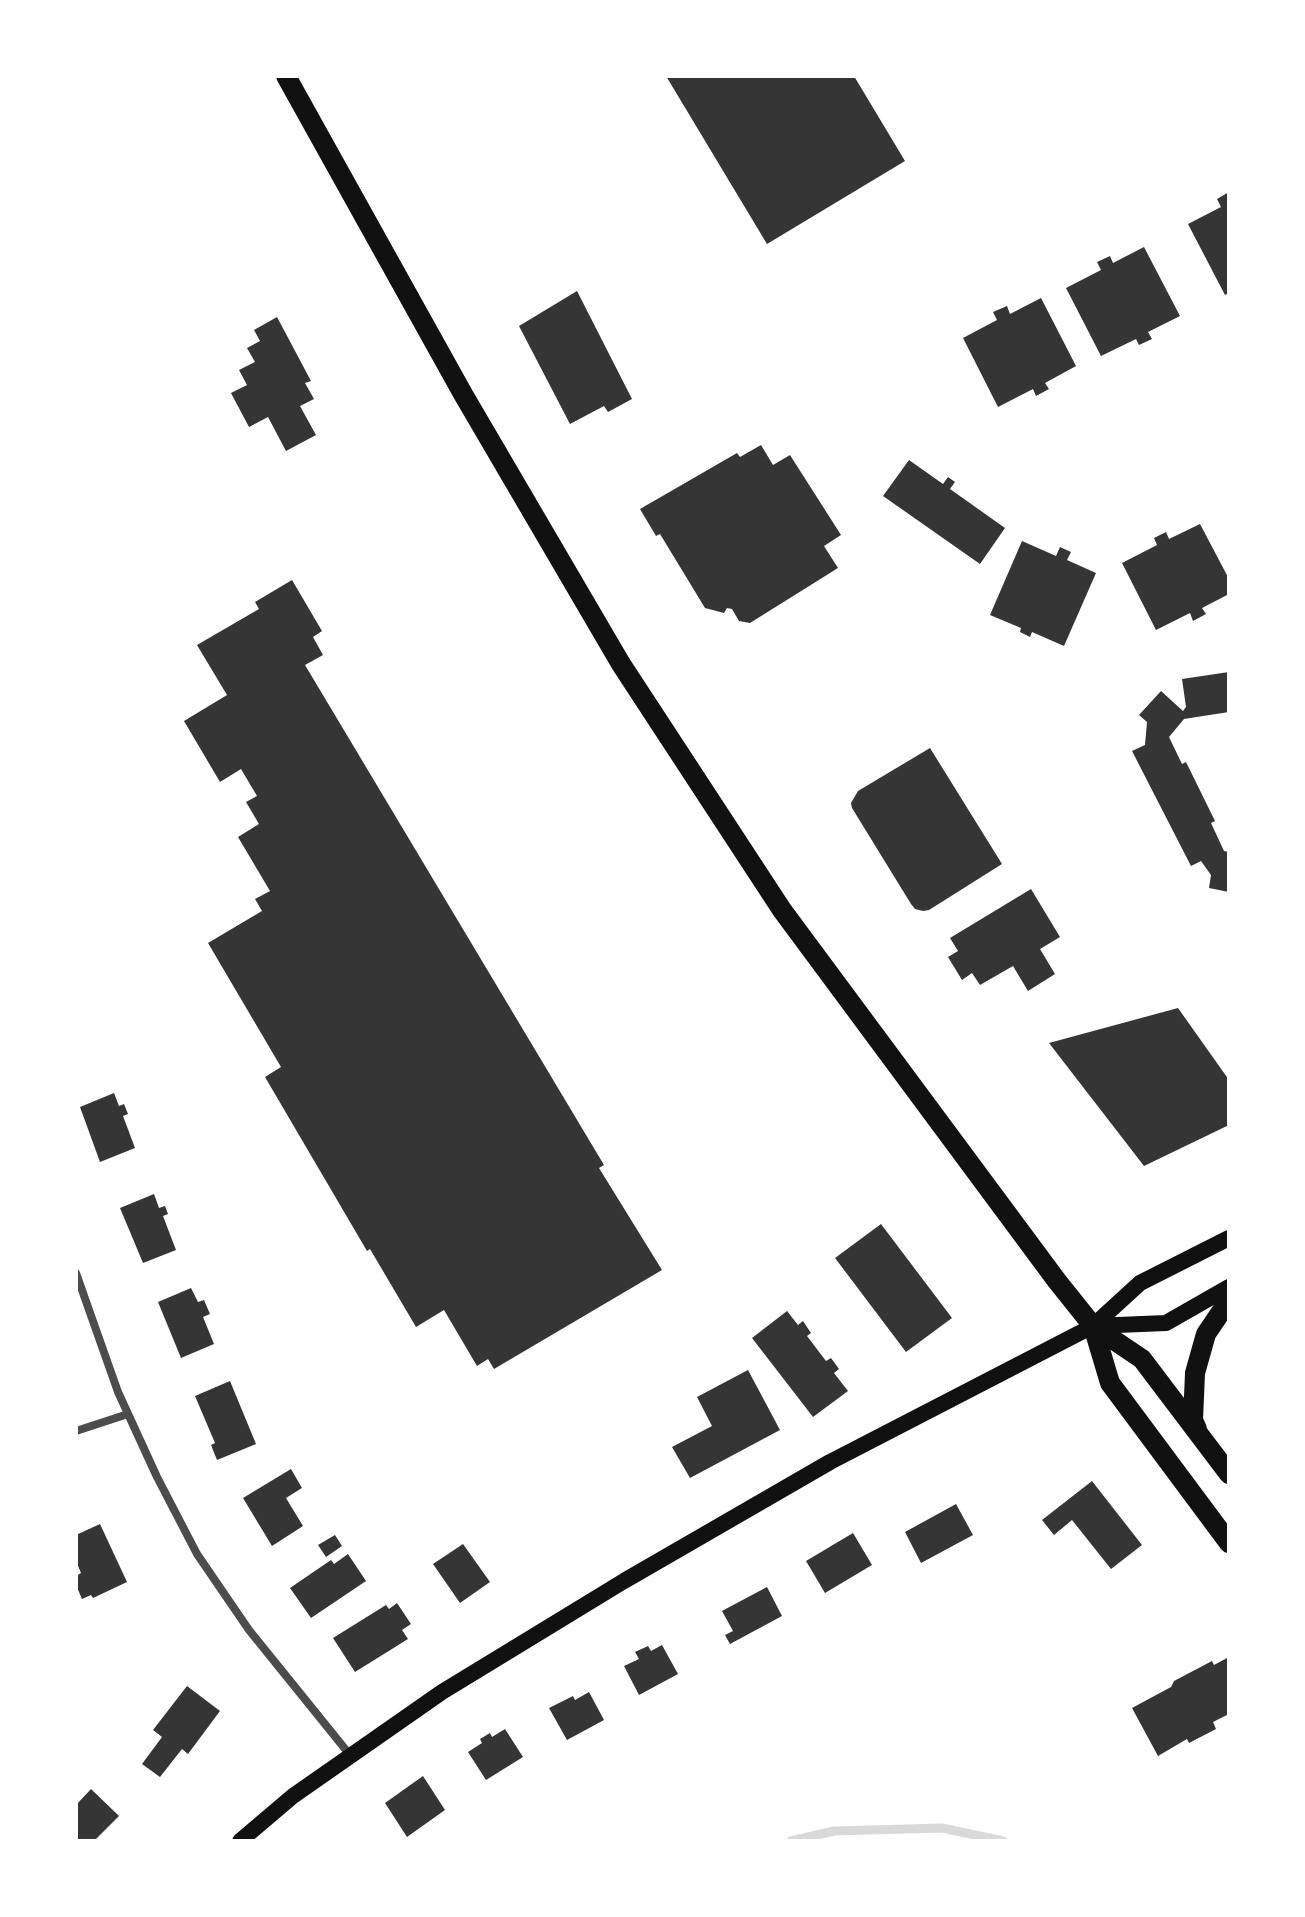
<!DOCTYPE html>
<style>
body{margin:0}
#map{position:relative;width:1305px;height:1917px;overflow:hidden;background:#fff;font-family:"Alegreya Sans",sans-serif}
canvas{display:block}
.frame{position:absolute;inset:0;border:78px solid #fff;pointer-events:none}
</style>
<div id="map">
<canvas width="1305" height="1917"></canvas>
<div class="frame"></div>
</div>
<script>
const ctx = document.querySelector('canvas').getContext('2d');
ctx.lineJoin = 'round';
function shape(rows) {
  const path = new Path2D();
  for (const r of rows) {
    path.moveTo(r[0], r[1]);
    for (let i = 2; i < r.length; i += 2) path.lineTo(r[i], r[i + 1]);
  }
  return path;
}
function strokePath(path, color, width, dash) {
  ctx.strokeStyle = color;
  ctx.lineWidth = width;
  ctx.lineCap = dash ? 'butt' : 'round';
  ctx.setLineDash(dash || []);
  ctx.stroke(path);
}
function fill(path, color) {
  ctx.fillStyle = color;
  ctx.fill(path, 'evenodd');
}
const stream = shape([
 [791,1841,834,1831,942,1828,1003,1841]
]);
const building = shape([
 [666,76,854,76,905,161,767,244],
 [1229,192,1229,293,1225,295,1188,224,1221,207,1217,199],
 [1144,247,1180,316,1148,332,1152,339,1139,345,1136,339,1101,356,1066,288,1101,270,1097,262,1110,256,1113,263],
 [577,291,632,399,608,412,604,406,570,424,519,326],
 [1041,298,1076,366,1045,383,1049,389,1036,396,1033,389,998,407,963,338,997,320,993,312,1007,306,1010,314],
 [277,317,311,381,305,383,314,399,300,406,316,435,286,451,268,417,249,427,231,393,247,385,239,370,255,362,247,348,260,341,254,330],
 [761,445,773,465,790,455,841,535,824,546,838,568,750,623,739,621,732,609,727,608,724,613,705,608,660,534,656,536,640,509,737,453,740,457],
 [909,460,943,484,948,477,955,482,950,489,1005,528,980,564,883,496],
 [1200,524,1229,579,1229,594,1202,608,1206,614,1193,621,1190,613,1156,630,1122,563,1157,545,1154,538,1166,532,1169,539],
 [1022,541,1056,556,1060,547,1071,552,1067,560,1096,573,1064,646,1032,632,1030,637,1020,632,1021,628,990,615],
 [292,580,322,631,313,637,323,655,305,665,604,1165,599,1168,662,1270,494,1369,488,1359,477,1366,444,1310,416,1327,370,1249,367,1251,265,1077,281,1067,208,943,262,911,255,899,270,891,238,837,259,824,246,802,257,796,241,769,220,782,184,721,227,695,197,645,259,609,255,602],
 [1229,672,1229,712,1184,719,1169,737,1182,764,1186,762,1215,821,1211,823,1224,851,1229,852,1229,892,1209,888,1211,875,1201,861,1191,866,1132,751,1145,745,1147,722,1139,715,1161,691,1183,711,1186,707,1182,679],
 [930,748,1002,864,929,910,923,911,915,909,911,904,852,808,851,803,858,791],
 [1031,889,1060,937,1040,949,1055,974,1028,991,1013,966,980,985,972,973,962,980,948,957,958,951,950,938],
 [1178,1008,1229,1080,1229,1125,1144,1166,1049,1043],
 [114,1093,119,1106,124,1104,128,1114,123,1116,135,1148,100,1162,80,1107],
 [154,1194,159,1208,165,1206,168,1214,163,1216,176,1250,143,1263,120,1208],
 [881,1224,952,1318,906,1352,835,1258],
 [191,1288,198,1302,204,1300,210,1314,203,1317,214,1344,181,1358,158,1302],
 [787,1311,798,1325,803,1321,811,1333,807,1336,826,1361,831,1358,839,1369,834,1373,848,1391,813,1417,752,1338],
 [748,1370,780,1430,690,1478,672,1447,712,1426,697,1397],
 [230,1381,256,1444,217,1460,211,1445,215,1443,195,1396],
 [291,1469,302,1488,286,1498,303,1526,272,1546,243,1498],
 [1092,1481,1142,1545,1111,1569,1072,1520,1054,1535,1042,1520],
 [956,1504,973,1535,921,1563,905,1532],
 [100,1524,127,1582,93,1598,91,1595,82,1599,76,1585,76,1576,81,1573,76,1561,76,1535],
 [853,1533,872,1565,825,1593,806,1561],
 [335,1535,342,1546,326,1557,318,1545],
 [463,1544,490,1582,460,1603,433,1564],
 [348,1554,366,1581,311,1618,290,1588,331,1560,334,1564],
 [767,1587,782,1616,730,1644,725,1635,733,1631,722,1611],
 [397,1603,411,1624,402,1630,408,1639,355,1672,333,1638,386,1605,389,1609],
 [662,1645,678,1674,639,1695,624,1666,639,1659,635,1652,648,1646,651,1651],
 [1229,1657,1229,1714,1213,1722,1216,1729,1189,1743,1187,1739,1158,1756,1132,1708,1171,1687,1174,1681,1212,1661,1214,1665],
 [187,1686,220,1711,188,1754,182,1749,160,1777,142,1764,162,1737,153,1730],
 [589,1692,604,1720,567,1740,549,1708,573,1696,575,1700],
 [505,1729,523,1757,486,1780,468,1752,482,1743,480,1739,490,1733,492,1737],
 [423,1776,445,1810,407,1837,385,1803],
 [91,1789,119,1816,94,1841,76,1841,76,1805]
]);
const minor = shape([
 [76,1273,118,1392,157,1477,197,1554,249,1630,350,1755],
 [76,1431,128,1414]
]);
const secondary = shape([
 [1093,1326,1166,1323,1229,1287],
 [240,1841,293,1796,442,1692,624,1581,830,1462,1093,1326,1140,1283,1229,1238]
]);
const primary = shape([
 [286,76,463,394,621,664,782,910,1057,1281,1093,1326,1142,1359,1229,1474],
 [1093,1326,1110,1383,1229,1543],
 [1197,1429,1193,1420,1195,1373,1206,1334,1229,1300]
]);
strokePath(stream, '#d9d9d9', 9);
fill(building, '#353535');
strokePath(minor, '#4c4c4c', 8);
strokePath(secondary, '#111', 16);
strokePath(primary, '#111', 20);
</script>
